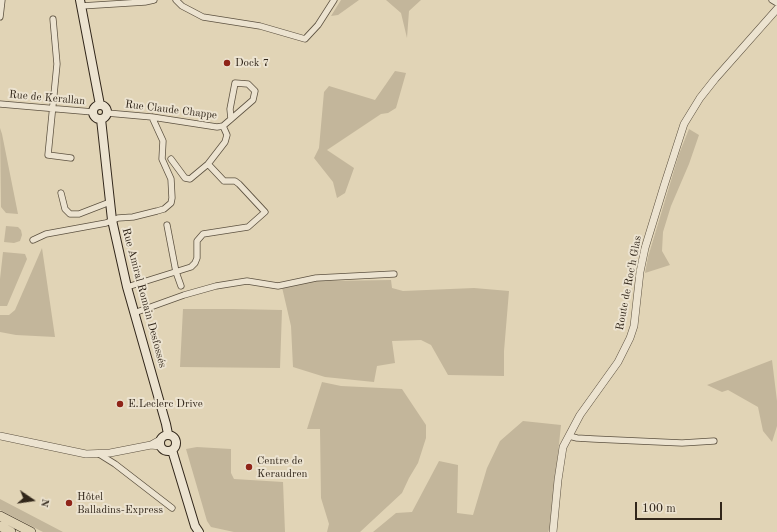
<!DOCTYPE html>
<meta charset="utf-8">
<style>
body{margin:0}
#map{position:relative;width:777px;height:532px;overflow:hidden;background:#e1d4b6;font-family:"Old Standard TT",serif}
canvas{display:block}
.north{position:absolute;left:12px;top:480px;width:40px;height:40px;-webkit-text-stroke:3px #ece3d0;paint-order:stroke;rotate:103deg;font-size:11px;font-weight:700;line-height:16px;text-align:center;color:#31261a}
.north::after{content:'';display:block;margin:auto;width:14px;height:18px;background:#31261a;clip-path:polygon(50% 0,100% 100%,50% 72%,0 100%)}
.scale{position:absolute;left:635px;top:502px;width:87px;height:18px;box-sizing:border-box;border:2px solid #31261a;border-top:0;padding-left:5px;font-size:12px;line-height:14px;white-space:nowrap;color:#31261a;-webkit-text-stroke:3px #ece3d0;paint-order:stroke}
</style>
<div id="map">
<canvas width="777" height="532"></canvas>
<div class="north">N</div>
<div class="scale">100 m</div>
</div>
<script>
const ctx = document.querySelector('canvas').getContext('2d');
ctx.lineJoin = 'round';
function fill(path, color) {
  ctx.fillStyle = color;
  ctx.fill(path, 'evenodd');
}
function shape(rows) {
  const path = new Path2D();
  for (const r of rows) {
    if (r.length === 3) {
      path.moveTo(r[0] + r[2], r[1]);
      path.arc(r[0], r[1], r[2], 0, 2 * Math.PI);
      continue;
    }
    path.moveTo(r[0], r[1]);
    for (let i = 2; i < r.length; i += 2) path.lineTo(r[i], r[i + 1]);
  }
  return path;
}
function strokePath(path, color, width, dash) {
  ctx.strokeStyle = color;
  ctx.lineWidth = width;
  ctx.lineCap = dash ? 'butt' : 'round';
  ctx.setLineDash(dash || []);
  ctx.stroke(path);
}
function label(font, color, halo, rows, align = 'center') {
  ctx.font = font + ' "Old Standard TT",serif';
  ctx.lineWidth = 4;
  ctx.setLineDash([]);
  ctx.textBaseline = 'middle';
  ctx.strokeStyle = halo;
  ctx.fillStyle = color;
  for (const [text, x, y, turn = 0] of rows) {
    ctx.save();
    ctx.translate(x, y);
    ctx.rotate((+turn || 0) * Math.PI / 180);
    ctx.textAlign = isNaN(turn) ? turn : align;
    if (halo) ctx.strokeText(text, 0, 0);
    ctx.fillText(text, 0, 0);
    ctx.restore();
  }
}
const green = shape([
 [341,0,359,0,338,15,331,16],
 [386,0,421,0,409,11,407,38,401,13],
 [395,71,406,73,396,108,388,113,381,114,327,150,354,168,345,193,337,198,333,182,314,158,319,148,324,92,329,86,375,100],
 [0,128,2,134,18,214,6,213,1,207],
 [689,129,699,135,689,164,671,206,663,232,662,251,670,265,645,273,648,257,679,154],
 [6,226,18,227,21,230,22,235,20,241,14,243,4,242],
 [42,248,55,337,16,335,0,332,0,315,9,315,15,310],
 [3,252,25,254,27,259,7,306,0,306,0,279],
 [317,276,326,281,391,280,392,288,403,291,474,288,509,291,504,351,504,376,448,375,431,345,421,340,392,341,395,363,377,366,374,382,325,377,293,367,291,326,281,283],
 [183,309,233,309,282,310,280,368,180,367],
 [772,360,777,401,777,426,772,442,763,431,758,407,728,390,722,392,707,385],
 [322,382,341,386,402,389,426,425,426,438,418,463,409,478,402,493,360,532,327,532,329,524,321,498,320,429,307,429],
 [523,421,561,425,550,528,548,532,373,532,396,513,412,512,439,461,458,465,457,513,473,515,487,468,500,441],
 [197,447,231,449,231,473,234,479,283,482,285,532,234,532,211,527,207,521,186,449],
 [0,499,63,532,43,532,0,510]
]);
const minor = shape([
 [176,0,182,6,203,17,260,26,305,39,318,25,334,0],
 [772,0,777,3],
 [81,6,145,2,154,0],
 [0,17,2,0],
 [53,19,57,64,48,155,71,158],
 [0,104,93,112],
 [107,113,152,117,217,127,223,126,253,100,255,91,248,84,235,83,230,109,231,119],
 [171,159,185,178,190,179,208,164,225,142,227,135,223,126],
 [61,193,65,209,70,214,79,214,110,202],
 [167,225,176,272,181,286],
 [33,240,46,234,106,223,118,218,133,217,157,211,164,209,171,203,172,198,171,179,162,159,163,141,152,117],
 [127,287,191,267,195,263,197,258,197,241,203,234,248,227,265,212,239,184,235,181,224,181,208,164],
 [134,313,184,295,216,286,247,281,278,286,316,278,394,274],
 [569,436,577,438,594,439,682,443,714,441],
 [99,454,115,464,172,508]
]);
const tertiary = shape([
 [0,436,86,454,110,453,151,445,160,446],
 [151,445,160,440],
 [553,532,558,480,563,447,580,415,618,362,630,338,634,326,640,272,645,248,664,186,684,124,700,98,715,79,777,9]
]);
const secondary = shape([
 [80,0,100,105],
 [100,112,7],
 [101,119,112,220,127,287,166,424,168,434],
 [168,443,8],
 [172,450,195,526,199,532]
]);
const trunk = shape([
 [0,516,31,532],
 [0,526,11,532]
]);
const markers = [
 [227,63,4,"#8f2418"],
 [120,404,4,"#8f2418"],
 [249,467,4,"#8f2418"],
 [69,503,4,"#8f2418"]
];
const poiNames = [
 ["Dock 7",235,63],
 ["E.Leclerc Drive",128,404],
 ["Centre de",257,461],
 ["Keraudren",257,474],
 ["Hôtel",77,497],
 ["Balladins-Express",77,510]
];
const streetNames = [
 ["Rue de Kerallan",47,98,5],
 ["Rue Claude Chappe",171,110,7],
 ["Route de Roc'h Glas",629,283,-79],
 ["Rue Amiral Romain Desfossés",144,298,75]
];
fill(green, '#c3b69b');
strokePath(minor, '#5d5241', 7);
strokePath(tertiary, '#5d5241', 8);
strokePath(secondary, '#31261a', 10);
strokePath(trunk, '#31261a', 10);
strokePath(minor, '#ece3d0', 5.5);
strokePath(tertiary, '#ece3d0', 7);
strokePath(secondary, '#ece3d0', 8);
strokePath(trunk, '#e1d4b6', 9);
for (const [x, y, r, color] of markers) {
  const dot = new Path2D();
  dot.arc(x, y, r, 0, 2 * Math.PI);
  ctx.fillStyle = color;
  ctx.fill(dot);
  strokePath(dot, '#ece3d0', 1.5);
}
label('11px', '#31261a', '#ece3d0', poiNames, 'left');
label('11px', '#31261a', '#ece3d0', streetNames);
</script>
